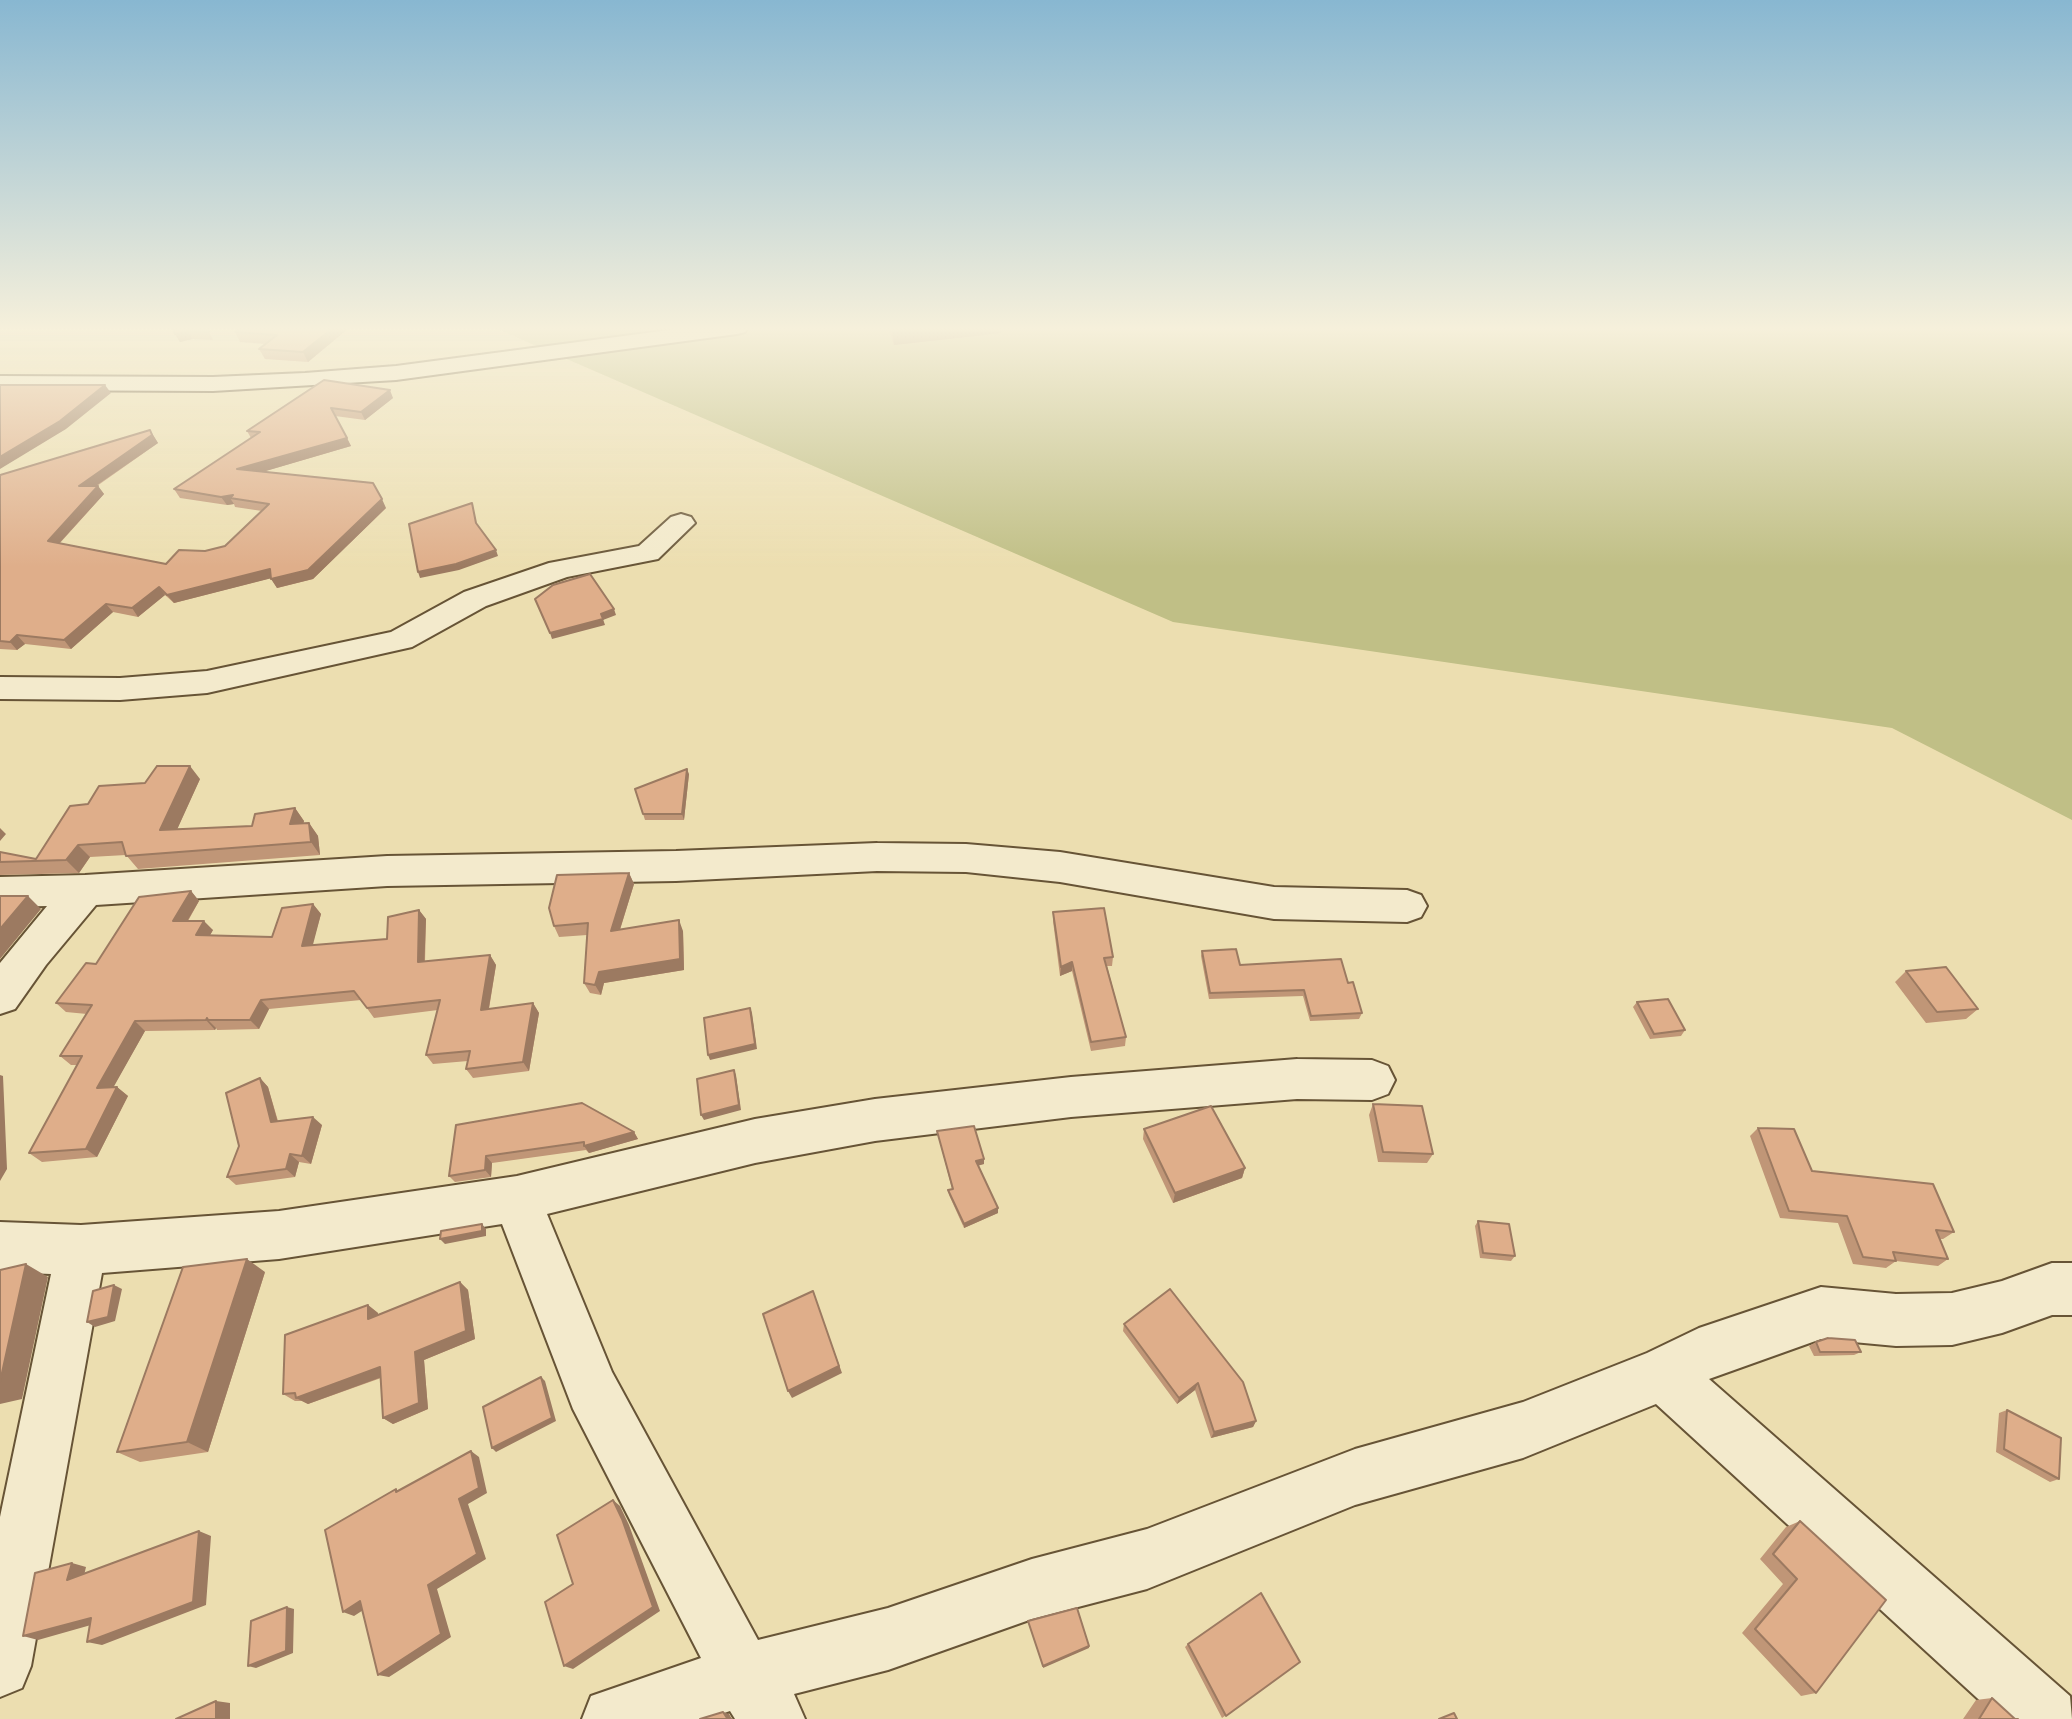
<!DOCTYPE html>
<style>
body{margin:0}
canvas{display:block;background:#ecdeb0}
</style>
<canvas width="2072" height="1719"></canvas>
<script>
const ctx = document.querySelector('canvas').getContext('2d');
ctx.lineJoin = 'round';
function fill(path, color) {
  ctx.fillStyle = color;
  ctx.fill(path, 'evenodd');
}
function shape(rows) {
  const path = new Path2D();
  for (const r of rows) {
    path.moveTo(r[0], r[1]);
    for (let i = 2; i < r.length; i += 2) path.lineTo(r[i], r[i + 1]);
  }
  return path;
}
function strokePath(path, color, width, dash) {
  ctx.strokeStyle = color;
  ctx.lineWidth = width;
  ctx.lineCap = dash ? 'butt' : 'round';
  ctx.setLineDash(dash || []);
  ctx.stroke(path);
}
const green = shape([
 [493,327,2072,327,2072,820,1892,728,1173,622]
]);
const street = shape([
 [692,327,748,327,745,332,737,334,396,380,213,391,0,390,0,376,213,377,305,373,396,366,692,327],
 [681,514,691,517,695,523,658,559,567,577,486,606,412,647,207,693,120,700,0,699,0,677,120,678,207,671,391,632,464,592,549,563,639,546,671,517,681,514],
 [877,843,966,844,1060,852,1274,887,1407,890,1421,895,1427,906,1421,917,1407,922,1274,919,1060,882,966,872,877,871,676,881,387,886,96,905,46,965,15,1009,0,1014,0,963,47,906,0,907,0,877,85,875,387,856,676,851,877,843],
 [1297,1059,1372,1060,1388,1066,1395,1080,1388,1094,1372,1100,1297,1099,1071,1117,875,1141,755,1163,547,1214,612,1372,758,1640,888,1608,1032,1559,1147,1529,1355,1449,1523,1402,1647,1353,1699,1328,1821,1287,1896,1294,1952,1293,2002,1281,2052,1263,2072,1263,2072,1315,2052,1315,2002,1333,1952,1345,1896,1346,1821,1339,1709,1379,2070,1696,2072,1719,2000,1719,1656,1404,1523,1458,1355,1505,1147,1589,1032,1619,888,1670,794,1694,805,1719,735,1719,730,1711,707,1719,582,1719,591,1696,701,1658,573,1409,502,1224,279,1259,102,1273,31,1666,22,1688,0,1697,0,1517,51,1274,0,1272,0,1222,81,1225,279,1211,517,1176,755,1119,875,1099,1071,1077,1297,1059]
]);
const wall = shape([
 [172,327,207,327,213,340,192,339,180,342],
 [350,327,308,362,265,359,259,349,266,344,240,342,235,332],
 [888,327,1001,327,1001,333,894,345],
 [324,380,393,398,365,420,335,416,351,446,262,472,386,508,313,579,277,588,271,578,174,603,165,595,138,617,113,612,71,649,25,644,17,650,0,649,0,475,150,430,158,443,97,486,98,486,104,494,60,543,166,564,205,551,225,546,262,511,235,507,234,504,227,505,180,498,174,489,251,438,247,431],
 [689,774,684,820,645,820,635,789],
 [200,779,177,829,252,826,295,808,304,821,303,823,309,823,318,836,320,855,138,869,126,855,90,857,79,873,0,875,0,852,36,859,88,804],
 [629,873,634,884,620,930,683,931,684,970,604,983,601,995,590,993,584,983,587,935,559,937,554,926],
 [191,891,199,901,188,921,213,930,210,935,272,937,313,904,321,914,312,945,387,939,419,910,426,919,425,962,490,955,496,965,489,1009,533,1003,539,1013,529,1071,473,1078,466,1069,468,1061,433,1064,426,1055,438,1010,374,1018,361,1000,269,1009,259,1029,217,1030,216,1028,215,1030,145,1031,113,1087,117,1087,128,1096,97,1157,42,1162,29,1153,77,1065,71,1065,60,1056,87,1014,66,1012,56,1003,96,964],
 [1053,912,1113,957,1112,966,1107,966,1126,1037,1125,1046,1091,1051,1072,971,1060,976,1053,921],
 [1202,951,1240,965,1348,983,1362,1013,1359,1019,1310,1021,1303,996,1209,999,1201,956],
 [1906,971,1978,1009,1966,1019,1926,1023,1895,982],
 [1637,1002,1685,1030,1681,1036,1650,1039,1633,1007],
 [260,1078,268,1087,278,1121,322,1125,311,1164,299,1162,295,1177,236,1185,227,1177,239,1146],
 [1373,1104,1433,1154,1427,1163,1378,1162,1369,1115],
 [456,1125,634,1132,638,1139,589,1153,586,1150,492,1163,491,1177,455,1182,449,1176],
 [1758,1128,1812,1171,1954,1232,1943,1239,1940,1239,1948,1259,1938,1266,1896,1261,1886,1268,1853,1264,1838,1223,1780,1218,1750,1136],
 [1144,1129,1245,1168,1242,1178,1173,1203,1143,1139],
 [937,1131,984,1164,978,1165,998,1208,998,1213,964,1228,949,1195,948,1190,952,1189],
 [1478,1221,1515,1256,1511,1261,1480,1258,1475,1226],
 [265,1272,208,1452,140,1462,117,1452],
 [460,1282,468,1290,475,1339,424,1360,428,1409,393,1424,383,1418,381,1378,308,1404,302,1401,295,1401,283,1394,368,1305,378,1313,378,1315],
 [1124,1324,1256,1421,1253,1427,1211,1438,1195,1390,1177,1404,1123,1331],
 [1816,1342,1861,1352,1854,1355,1814,1356,1809,1346],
 [2007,1410,2059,1479,2050,1482,1996,1452,1999,1413],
 [1800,1521,1816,1693,1801,1696,1742,1633,1783,1584,1760,1559,1786,1527],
 [1188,1644,1300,1662,1222,1718,1185,1647],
 [1992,1698,2015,1719,2018,1719,1963,1719,1976,1700]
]);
const shadedWall = shape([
 [334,327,350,327,308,362,303,352],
 [918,327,1001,327,1001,333,894,345,892,329],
 [188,331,192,339,180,342,175,334],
 [105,385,111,393,66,429,0,469,0,457],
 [390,390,393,398,365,420,361,412],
 [150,430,158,443,84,494,79,486],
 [347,438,351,446,242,478,237,469],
 [98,486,104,494,54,549,48,541],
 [233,495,230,498,234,504,227,505,221,497],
 [382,499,386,508,313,579,277,588,271,579],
 [496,550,498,556,459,570,420,578,418,572],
 [270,569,276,577,174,603,167,595],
 [159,587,165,595,138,617,132,608],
 [106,604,113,612,71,649,64,640],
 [614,609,616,615,603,620,601,614],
 [603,619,605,625,552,639,550,633],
 [17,635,25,644,17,650,10,642],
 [190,766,200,779,171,843,160,830],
 [687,769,689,774,684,820,682,814],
 [295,808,304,821,300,837,290,824],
 [309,823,318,836,320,855,311,842],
 [0,828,6,834,0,841],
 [78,845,90,857,79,873,66,860],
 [629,873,634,884,616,942,611,931],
 [191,891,199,901,182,930,173,921],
 [28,896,41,909,0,959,0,929],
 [313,904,321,914,310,956,302,946],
 [419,910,426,919,424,972,418,962],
 [679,920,683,931,684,970,604,983,601,995,595,985,599,972],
 [204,921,213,930,205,944,196,935],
 [490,955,496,965,487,1019,481,1010],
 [1072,962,1072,971,1060,976,1061,967],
 [261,1000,269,1009,259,1029,250,1020],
 [533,1003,539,1013,529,1071,523,1062],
 [750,1008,752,1013,757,1049,710,1060,708,1055],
 [207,1018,208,1020,216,1028,215,1030,206,1020],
 [135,1021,145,1031,108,1097,97,1088],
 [734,1070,736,1075,741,1110,704,1120,701,1115],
 [0,1075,3,1076,7,1169,0,1181],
 [260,1078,268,1087,280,1130,271,1122],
 [117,1087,128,1096,97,1157,86,1149],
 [313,1117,322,1125,311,1164,302,1156],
 [634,1132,638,1139,589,1153,584,1146],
 [290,1154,299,1162,295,1177,286,1169],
 [486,1156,492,1163,491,1177,485,1170],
 [984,1159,984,1164,977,1166,976,1161],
 [1245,1168,1242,1178,1173,1203,1175,1193],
 [998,1208,998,1213,964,1228,964,1224],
 [482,1224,486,1229,486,1236,445,1244,440,1239],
 [247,1259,265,1272,208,1452,187,1442],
 [26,1264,48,1277,22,1399,0,1404,0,1382],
 [460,1282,468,1290,475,1339,424,1360,428,1409,393,1424,383,1418,415,1352],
 [114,1285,122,1289,115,1321,95,1327,87,1322],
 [816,1300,842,1373,792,1398,788,1391],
 [368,1305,378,1313,378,1327,368,1319],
 [380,1367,390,1374,308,1404,296,1398],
 [541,1377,545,1381,556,1421,496,1452,492,1448],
 [1198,1383,1195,1390,1177,1404,1179,1398],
 [1256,1421,1253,1427,1211,1438,1214,1432],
 [471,1451,479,1457,487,1493,468,1504,486,1559,437,1589,451,1637,389,1677,378,1675,459,1499],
 [613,1500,620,1506,629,1525,660,1611,573,1669,564,1666],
 [199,1531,211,1536,206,1605,102,1645,87,1642],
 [72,1563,86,1567,82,1584,67,1580],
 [360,1601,371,1605,354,1616,343,1612],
 [287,1607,294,1609,293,1653,256,1668,248,1666],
 [91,1618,105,1621,38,1640,23,1636],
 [1089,1646,1089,1648,1043,1668,1043,1666],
 [216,1701,230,1703,230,1719,216,1719],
 [723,1712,729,1714,732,1719,727,1718]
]);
const building = shape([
 [172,327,206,327,209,332,188,331,175,334,172,327],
 [242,327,334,327,303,352,259,349,277,335,235,332,242,327],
 [891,327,918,327,892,329,891,327],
 [324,380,390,390,361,412,331,408,347,438,237,469,373,483,382,499,308,570,271,579,270,569,167,595,159,587,132,608,106,604,64,640,17,635,10,642,0,641,0,475,150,430,152,435,79,486,98,486,48,541,166,564,179,550,205,551,225,546,269,504,230,498,233,495,221,497,174,489,260,432,247,431,324,380],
 [0,385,105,385,60,421,0,457,0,385],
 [472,503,476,523,496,550,456,564,418,572,409,524,472,503],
 [590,574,614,609,601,614,603,619,550,633,535,599,553,585,590,574],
 [157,766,190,766,160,830,252,826,255,814,295,808,290,824,309,823,311,842,126,856,122,842,78,845,66,860,0,862,0,852,36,859,70,806,88,804,99,786,145,783,157,766],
 [687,769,682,814,643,814,635,789,687,769],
 [629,873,611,931,679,920,680,959,599,972,595,985,584,983,588,923,554,926,549,908,557,875,629,873],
 [191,891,173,921,204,921,196,935,272,937,282,908,313,904,302,946,387,939,388,917,419,910,418,962,490,955,481,1010,533,1003,523,1062,466,1069,470,1051,426,1055,440,1000,367,1008,354,991,261,1000,250,1020,208,1020,207,1018,206,1020,135,1021,97,1088,117,1087,86,1149,29,1153,82,1056,60,1056,92,1005,56,1003,86,963,96,964,139,897,191,891],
 [0,896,28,896,0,929,0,896],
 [1104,908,1113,957,1104,958,1126,1037,1091,1042,1072,962,1061,967,1053,912,1104,908],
 [1236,949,1240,965,1341,959,1348,983,1353,982,1362,1013,1311,1016,1304,990,1210,993,1202,951,1236,949],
 [1946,967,1978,1009,1937,1012,1906,971,1946,967],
 [1668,999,1685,1030,1654,1034,1637,1002,1668,999],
 [750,1008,755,1044,708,1055,704,1018,750,1008],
 [734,1070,739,1105,701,1115,697,1079,734,1070],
 [260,1078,271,1122,313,1117,302,1156,290,1154,286,1169,227,1177,239,1146,226,1093,260,1078],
 [582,1103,634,1132,584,1146,584,1142,486,1156,485,1170,449,1176,456,1125,582,1103],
 [1373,1104,1422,1106,1433,1154,1383,1152,1373,1104],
 [1211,1106,1245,1168,1175,1193,1144,1129,1211,1106],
 [974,1126,984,1159,976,1161,998,1208,964,1224,948,1190,953,1189,937,1131,974,1126],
 [1758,1128,1794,1129,1812,1171,1933,1184,1954,1232,1936,1230,1948,1259,1893,1252,1896,1261,1863,1257,1847,1216,1789,1211,1758,1128],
 [1478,1221,1509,1224,1515,1256,1483,1253,1478,1221],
 [482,1224,482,1231,440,1239,441,1231,482,1224],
 [247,1259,187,1442,117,1452,183,1267,247,1259],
 [26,1264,0,1382,0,1270,26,1264],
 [460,1282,466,1331,415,1352,419,1403,383,1418,380,1367,296,1398,295,1393,283,1394,285,1335,368,1305,368,1319,460,1282],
 [114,1285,108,1317,87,1322,93,1291,114,1285],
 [1170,1289,1243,1382,1256,1421,1214,1432,1198,1383,1179,1398,1124,1324,1170,1289],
 [813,1291,839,1366,788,1391,763,1314,813,1291],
 [1828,1338,1855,1340,1861,1352,1820,1352,1816,1342,1828,1338],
 [541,1377,552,1418,492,1448,483,1407,541,1377],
 [2007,1410,2061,1438,2059,1479,2004,1449,2007,1410],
 [471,1451,479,1488,459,1499,477,1554,428,1585,441,1634,378,1675,360,1601,343,1612,325,1530,396,1489,396,1492,471,1451],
 [613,1500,622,1519,653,1607,564,1666,545,1602,573,1584,557,1535,613,1500],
 [1800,1521,1886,1600,1816,1693,1755,1629,1797,1579,1773,1554,1800,1521],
 [199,1531,193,1602,87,1642,91,1618,23,1636,35,1573,72,1563,67,1580,199,1531],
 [1261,1593,1300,1662,1226,1716,1188,1644,1261,1593],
 [287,1607,286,1651,248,1666,251,1621,287,1607],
 [1077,1608,1089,1646,1043,1666,1028,1621,1077,1608],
 [1992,1698,2015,1719,2018,1719,1979,1719,1992,1698],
 [216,1701,216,1719,176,1719,216,1701],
 [723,1712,727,1718,731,1719,700,1719,723,1712],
 [1454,1713,1457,1719,1439,1719,1454,1713]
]);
fill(green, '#c0bf86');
strokePath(street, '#675436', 4);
fill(street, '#f3eacc');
fill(wall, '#c09677');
fill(shadedWall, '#9c7a61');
fill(building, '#dfae8a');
strokePath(building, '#9c7a61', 2);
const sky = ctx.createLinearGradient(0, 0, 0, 567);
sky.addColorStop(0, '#88b7d1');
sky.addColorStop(0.58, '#f6f0db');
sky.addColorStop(1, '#f6f0db00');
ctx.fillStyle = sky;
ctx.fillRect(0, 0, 2072, 567);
</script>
